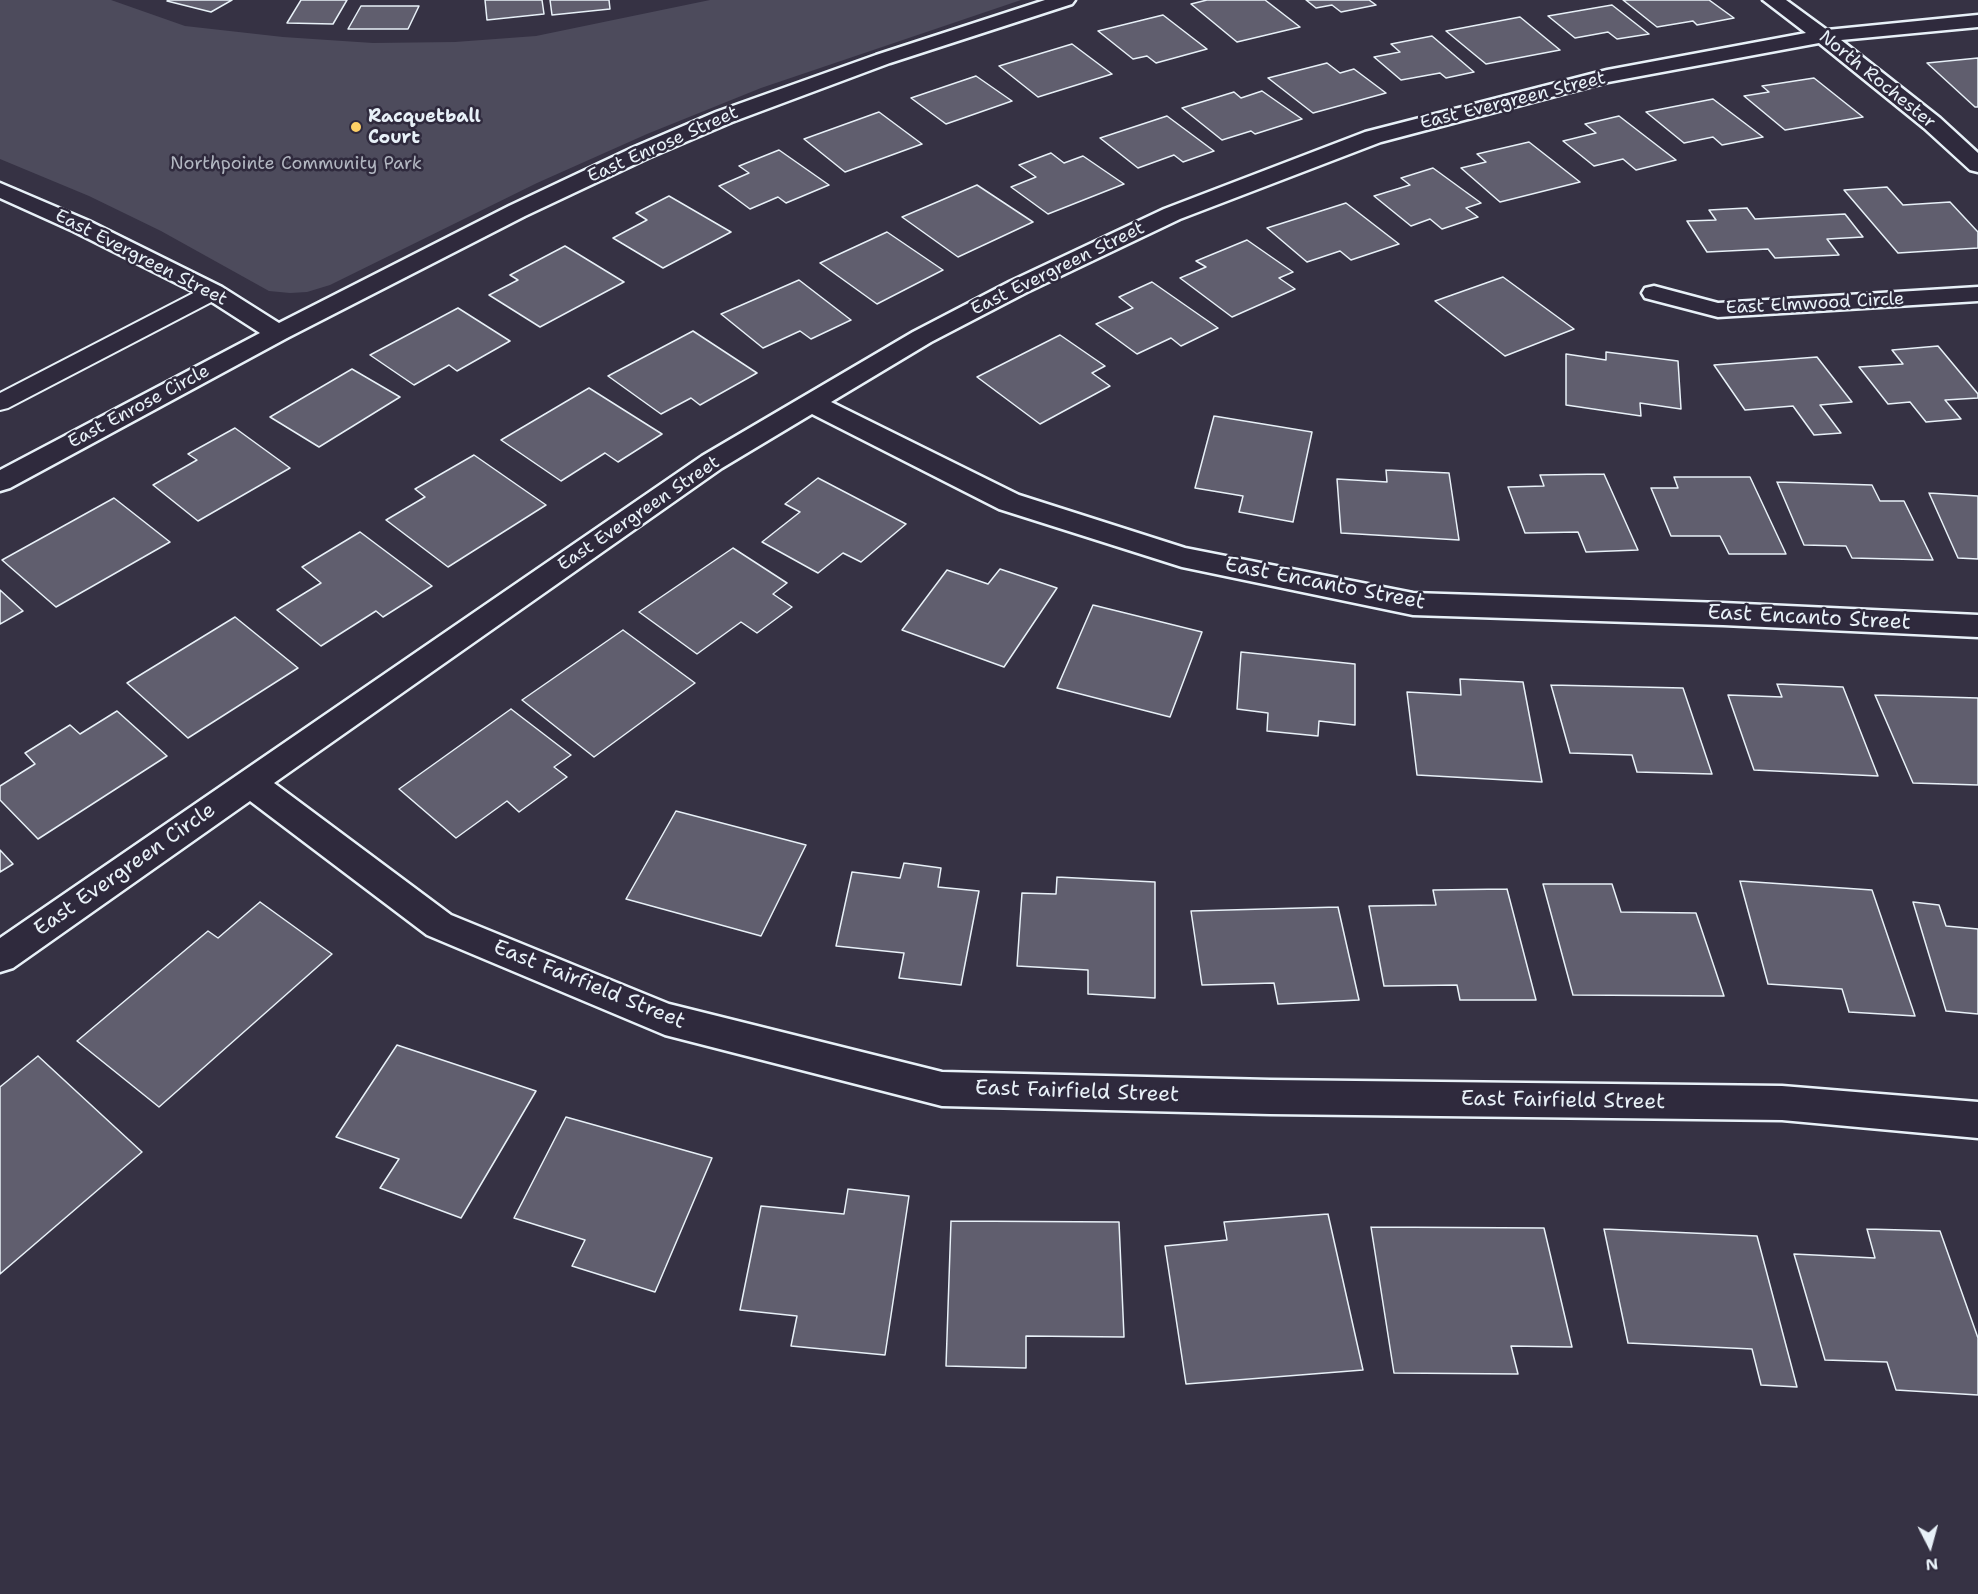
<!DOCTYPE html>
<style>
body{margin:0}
#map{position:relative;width:1978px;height:1594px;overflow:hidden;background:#363244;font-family:"Shantell Sans",sans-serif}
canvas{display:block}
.north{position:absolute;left:1900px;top:1516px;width:60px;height:60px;-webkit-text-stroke:4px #2f2a3d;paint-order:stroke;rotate:174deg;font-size:16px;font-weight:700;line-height:24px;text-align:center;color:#e8f1f8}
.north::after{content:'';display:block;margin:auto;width:21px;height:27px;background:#e8f1f8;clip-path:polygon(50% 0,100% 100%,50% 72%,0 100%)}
</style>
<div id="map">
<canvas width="1978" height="1594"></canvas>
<div class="north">N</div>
</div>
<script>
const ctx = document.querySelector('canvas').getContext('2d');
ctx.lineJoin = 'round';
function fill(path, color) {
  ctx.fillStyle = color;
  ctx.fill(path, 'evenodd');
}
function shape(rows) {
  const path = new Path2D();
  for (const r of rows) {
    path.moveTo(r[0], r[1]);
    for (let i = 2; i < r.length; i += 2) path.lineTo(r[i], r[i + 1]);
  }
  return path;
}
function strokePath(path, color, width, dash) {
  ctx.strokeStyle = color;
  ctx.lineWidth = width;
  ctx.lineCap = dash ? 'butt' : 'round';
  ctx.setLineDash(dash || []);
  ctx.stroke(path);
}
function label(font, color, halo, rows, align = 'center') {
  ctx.font = font + ' "Shantell Sans",sans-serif';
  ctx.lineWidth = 5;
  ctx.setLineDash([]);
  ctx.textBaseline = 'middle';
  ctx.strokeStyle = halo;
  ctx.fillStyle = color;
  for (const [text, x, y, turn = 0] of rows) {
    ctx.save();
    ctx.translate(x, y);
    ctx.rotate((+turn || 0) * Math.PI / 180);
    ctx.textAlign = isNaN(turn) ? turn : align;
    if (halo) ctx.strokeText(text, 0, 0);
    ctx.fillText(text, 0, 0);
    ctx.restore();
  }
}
const green = shape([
 [0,0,111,0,185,26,283,37,373,43,455,42,536,36,710,0,1021,0,761,88,647,134,537,183,330,285,307,292,290,293,269,291,161,231,89,196,0,159]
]);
const building = shape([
 [168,0,232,0,211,12,167,1,168,0],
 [301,0,347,0,333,24,287,23,301,0],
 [485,0,542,0,544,14,487,20,485,0],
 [550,0,609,0,610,9,552,15,550,0],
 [1207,0,1265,0,1300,27,1237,42,1191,4,1207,0],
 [1306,0,1369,0,1376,5,1341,12,1332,5,1316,8,1306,0],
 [1623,0,1709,0,1734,18,1697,25,1693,21,1657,27,1623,0],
 [1612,5,1649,34,1617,39,1608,32,1575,38,1548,16,1612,5],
 [361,6,419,6,408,29,348,29,361,6],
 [1163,15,1207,49,1156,63,1147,56,1133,59,1098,31,1163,15],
 [1520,17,1560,50,1486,64,1446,31,1520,17],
 [1432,36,1474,72,1446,78,1440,73,1401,80,1374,57,1400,52,1391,44,1432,36],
 [1072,44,1112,74,1038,97,999,66,1072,44],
 [1978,58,1978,107,1975,107,1927,63,1978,58],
 [1327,63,1340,73,1354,69,1386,93,1313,113,1268,78,1327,63],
 [976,76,1012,101,946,124,911,98,976,76],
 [1814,78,1863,117,1785,130,1744,96,1769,92,1762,86,1814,78],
 [1262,91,1302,119,1255,134,1251,131,1222,140,1182,108,1234,92,1241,98,1262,91],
 [1713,99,1763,137,1722,145,1713,137,1684,143,1646,112,1713,99],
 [879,112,922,144,845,172,804,139,879,112],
 [1167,116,1214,151,1183,162,1174,155,1138,168,1100,138,1167,116],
 [1619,116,1676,160,1636,170,1623,159,1594,166,1563,141,1596,133,1585,124,1619,116],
 [1529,142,1580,182,1500,202,1461,168,1486,162,1477,154,1529,142],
 [779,150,829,185,786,203,778,197,750,209,719,186,749,173,739,166,779,150],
 [1051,153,1064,163,1083,156,1124,184,1048,214,1011,187,1036,177,1019,165,1051,153],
 [1433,168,1481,203,1466,208,1478,217,1442,229,1430,219,1411,226,1374,196,1410,185,1401,178,1433,168],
 [977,185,1033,222,958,257,902,217,977,185],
 [1887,187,1903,205,1950,202,1978,232,1978,248,1898,253,1844,190,1887,187],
 [669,196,731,232,663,268,613,238,647,220,636,213,669,196],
 [1346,203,1399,244,1351,260,1340,251,1307,262,1267,228,1346,203],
 [1747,208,1755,219,1845,214,1863,237,1827,239,1839,255,1775,258,1768,249,1707,252,1687,221,1716,220,1709,210,1747,208],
 [887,232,943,270,877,304,820,263,887,232],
 [1247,240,1293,272,1279,278,1295,289,1232,317,1180,278,1206,267,1196,261,1247,240],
 [565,246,624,282,540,327,489,295,518,280,510,275,565,246],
 [1503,277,1574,329,1505,356,1435,301,1503,277],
 [799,280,851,320,811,339,800,331,763,348,721,314,799,280],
 [1152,282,1218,328,1181,346,1171,338,1137,354,1096,324,1133,308,1119,297,1152,282],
 [458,308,510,341,457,371,449,365,414,385,370,355,458,308],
 [693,331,757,373,700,405,691,398,661,414,608,376,693,331],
 [1060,335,1105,366,1092,373,1110,386,1040,424,977,377,1060,335],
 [1938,346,1978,394,1978,398,1945,400,1961,419,1926,422,1910,402,1888,404,1859,367,1903,364,1892,350,1938,346],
 [1606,352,1678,361,1681,409,1640,403,1641,416,1566,405,1566,354,1606,360,1606,352],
 [1817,357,1852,402,1820,405,1841,433,1814,435,1793,406,1745,410,1714,365,1817,357],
 [352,369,400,397,319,447,270,417,352,369],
 [589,388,662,434,618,462,605,453,561,481,501,440,589,388],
 [1214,416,1312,432,1293,522,1239,512,1243,496,1195,488,1214,416],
 [235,428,290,468,198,521,153,485,197,460,188,454,235,428],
 [474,455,546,505,448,567,386,520,425,497,415,489,474,455],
 [1386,470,1449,473,1459,540,1341,533,1337,479,1387,482,1386,470],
 [1604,474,1638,550,1586,552,1578,532,1525,533,1508,487,1544,486,1540,475,1604,474],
 [1674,477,1750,477,1786,554,1729,554,1720,536,1671,536,1651,488,1678,488,1674,477],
 [818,478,906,524,861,562,843,553,818,573,762,542,800,512,785,504,818,478],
 [1777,482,1872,485,1880,501,1904,501,1933,560,1852,558,1846,546,1804,545,1777,482],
 [1929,493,1978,496,1978,559,1958,558,1929,493],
 [114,498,170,542,56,607,2,560,114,498],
 [360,532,432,586,383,617,376,611,321,646,277,610,321,583,302,567,360,532],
 [733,548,787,583,773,594,792,607,757,633,741,622,697,654,639,612,733,548],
 [1000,569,1057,588,1004,667,902,630,947,570,988,584,1000,569],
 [0,590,23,611,0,624,0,590],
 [1093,605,1202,632,1170,717,1057,688,1093,605],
 [235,617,298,668,188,738,127,683,235,617],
 [623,630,695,683,594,757,522,700,623,630],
 [1241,652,1355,664,1355,725,1319,721,1318,736,1267,731,1268,713,1237,709,1241,652],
 [1460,679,1523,682,1542,782,1417,775,1407,692,1461,695,1460,679],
 [1777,684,1843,687,1878,776,1754,770,1728,695,1782,697,1777,684],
 [1551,685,1683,688,1712,774,1637,772,1632,755,1570,753,1551,685],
 [1875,695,1978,698,1978,785,1913,783,1875,695],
 [511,709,571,755,554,767,567,777,519,812,507,801,456,838,399,789,511,709],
 [117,711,167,756,38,839,0,800,0,786,35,764,25,753,70,725,80,734,117,711],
 [676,811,806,845,761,936,626,899,676,811],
 [0,850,13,864,0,872,0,850],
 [904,863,941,868,938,887,979,891,961,985,899,978,904,953,836,946,852,872,900,878,904,863],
 [1057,877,1155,882,1155,998,1088,994,1088,970,1017,966,1022,893,1056,894,1057,877],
 [1740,881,1872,890,1915,1016,1849,1012,1842,989,1768,984,1740,881],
 [1543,884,1612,884,1621,912,1696,913,1724,996,1573,995,1543,884],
 [1507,889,1536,1000,1460,1000,1457,985,1384,986,1369,906,1436,905,1433,890,1507,889],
 [260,902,332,954,159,1107,77,1041,208,931,218,938,260,902],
 [1913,902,1939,905,1946,926,1978,929,1978,1014,1946,1011,1913,902],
 [1338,907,1359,1000,1278,1004,1274,983,1202,985,1191,911,1338,907],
 [397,1045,536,1091,461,1218,380,1188,399,1159,336,1137,397,1045],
 [38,1056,142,1152,0,1274,0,1087,38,1056],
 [566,1117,712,1158,655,1292,572,1266,585,1240,514,1218,566,1117],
 [848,1189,909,1196,885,1355,791,1346,797,1316,740,1310,761,1206,844,1214,848,1189],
 [1328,1214,1363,1370,1186,1384,1165,1246,1227,1240,1224,1222,1328,1214],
 [951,1221,1119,1222,1124,1337,1026,1336,1026,1368,946,1366,951,1221],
 [1371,1227,1544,1228,1572,1347,1511,1346,1518,1374,1394,1373,1371,1227],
 [1604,1229,1757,1236,1797,1387,1761,1385,1752,1349,1628,1343,1604,1229],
 [1867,1229,1940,1231,1978,1338,1978,1395,1896,1390,1887,1362,1825,1360,1794,1254,1875,1258,1867,1229]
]);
const service = shape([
 [213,285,221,287,224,292,221,297,8,408,0,410,0,393,205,287,213,285]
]);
const minor = shape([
 [1045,0,1075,0,1072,4,890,63,732,122,648,158,525,216,287,338,10,488,0,491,0,470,260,333,204,297,73,231,0,198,0,183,89,221,222,287,279,323,509,206,632,148,716,112,876,55,1045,0],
 [1763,0,1786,0,1827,30,1978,15,1978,27,1841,40,1940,118,1978,153,1978,172,1970,170,1924,128,1819,43,1608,82,1381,142,1180,219,1027,292,931,342,831,402,1019,495,1185,548,1413,593,1723,603,1978,615,1978,637,1723,625,1413,615,1182,567,999,509,812,414,722,468,274,783,451,915,669,1004,942,1072,1270,1080,1782,1086,1978,1102,1978,1138,1782,1120,1270,1114,942,1106,665,1035,427,935,250,801,13,968,0,972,0,938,702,456,913,332,1009,282,1164,209,1365,132,1607,70,1806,33,1763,0],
 [1654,286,1718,303,1978,287,1978,301,1718,317,1645,298,1642,293,1645,288,1654,286]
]);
const markers = [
 [356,127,6,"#ffd166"]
];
const farStreetnames = [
 ["North Rochester",1877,80,39],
 ["East Evergreen Street",1513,101,-14],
 ["East Enrose Street",663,145,-24],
 ["East Evergreen Street",141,258,27],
 ["East Evergreen Street",1058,269,-26],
 ["East Elmwood Circle",1815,304,-3],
 ["East Enrose Circle",139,407,-28],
 ["East Evergreen Street",639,514,-34]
];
const farPoinames = [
 ["Racquetball",368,117],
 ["Court",368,138]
];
const farParknames = [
 ["Northpointe Community Park",296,164]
];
const streetNames = [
 ["East Encanto Street",1325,584,11],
 ["East Encanto Street",1809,618,3],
 ["East Evergreen Circle",125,870,-35],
 ["East Fairfield Street",589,985,22],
 ["East Fairfield Street",1077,1092,2],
 ["East Fairfield Street",1563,1101,1]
];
fill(green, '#4d4b5c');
fill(building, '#605e6e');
strokePath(building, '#e8f1f8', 1.5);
strokePath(service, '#e8f1f8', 4);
strokePath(minor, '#e8f1f8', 5);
fill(service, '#2f2a3d');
fill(minor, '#2f2a3d');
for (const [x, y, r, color] of markers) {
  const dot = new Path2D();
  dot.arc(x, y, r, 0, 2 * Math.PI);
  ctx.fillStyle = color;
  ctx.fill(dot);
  strokePath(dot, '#2f2a3d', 2);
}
label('18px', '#e8f1f8', '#2f2a3d', farStreetnames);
label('bold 18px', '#e8f1f8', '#2f2a3d', farPoinames, 'left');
label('18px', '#b2b7c1', '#2f2a3d', farParknames);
label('21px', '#e8f1f8', '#2f2a3d', streetNames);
</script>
